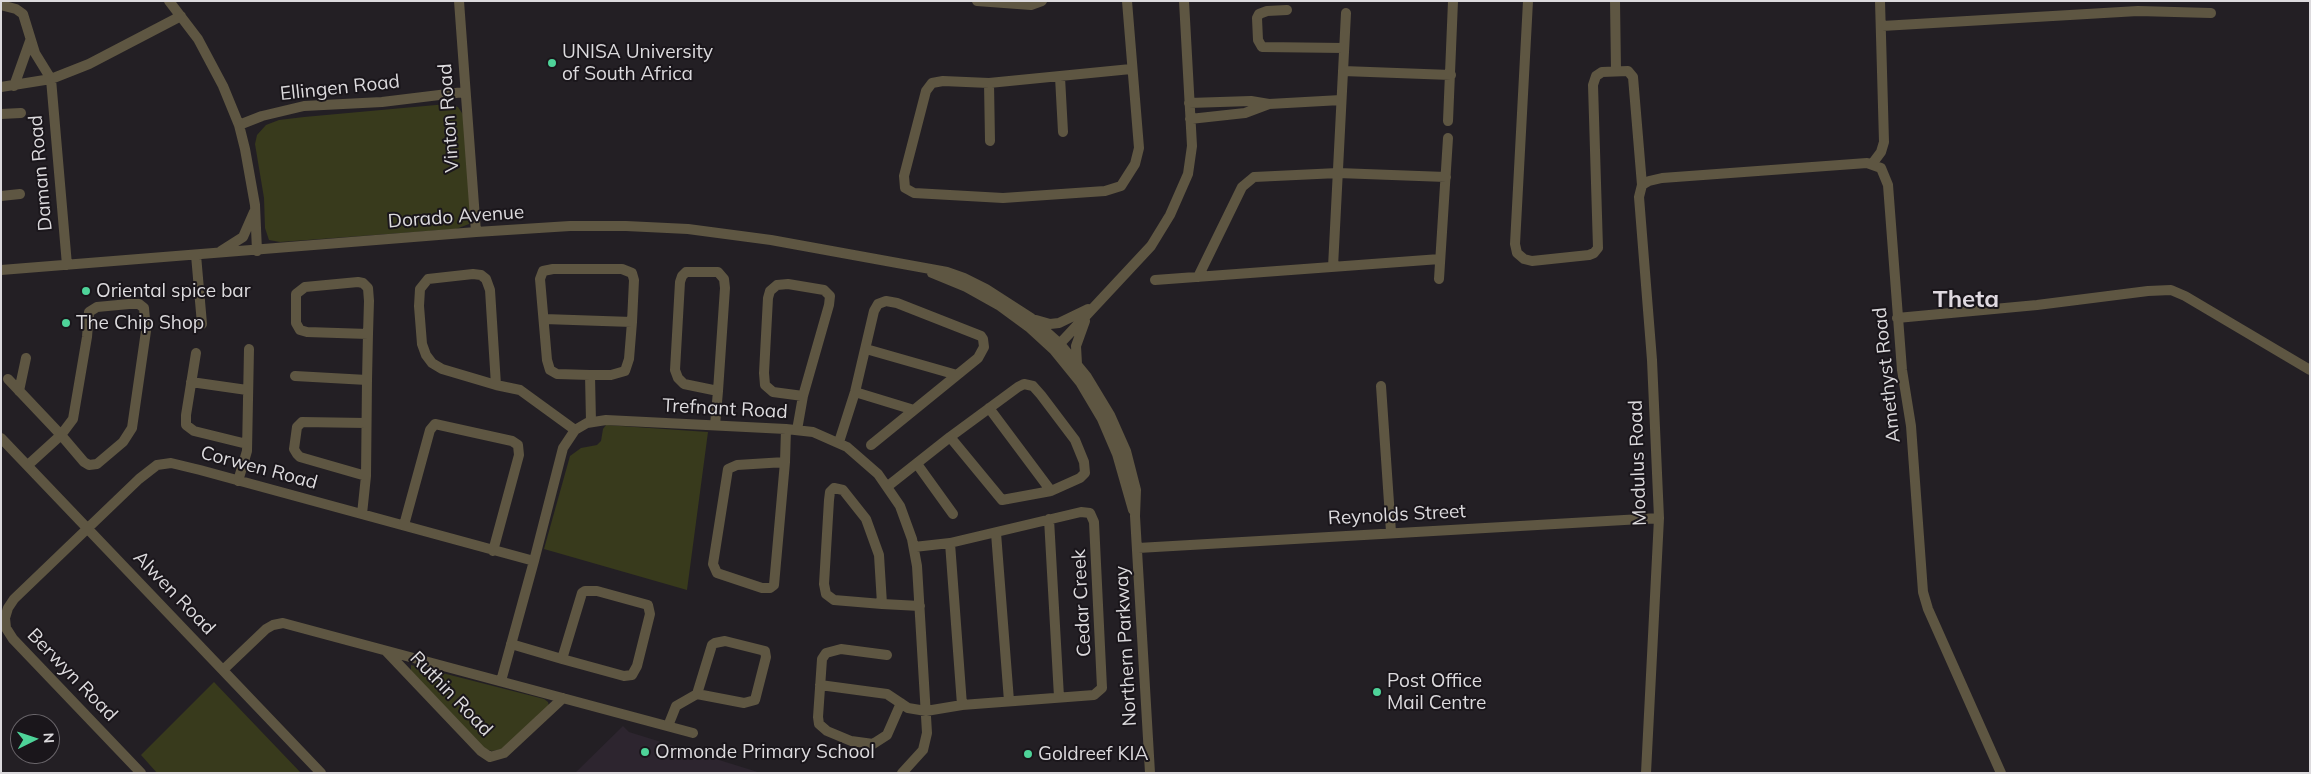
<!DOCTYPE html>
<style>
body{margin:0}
#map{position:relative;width:2311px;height:774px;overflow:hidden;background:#231f24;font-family:Mulish,sans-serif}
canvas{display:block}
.frame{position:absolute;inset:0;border:2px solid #dcdadd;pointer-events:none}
.north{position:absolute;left:10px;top:714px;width:50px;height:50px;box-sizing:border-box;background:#1a161b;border:1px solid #686469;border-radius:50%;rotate:86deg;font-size:14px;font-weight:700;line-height:20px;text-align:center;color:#dcdadd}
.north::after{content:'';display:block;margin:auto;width:18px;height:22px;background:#4ed399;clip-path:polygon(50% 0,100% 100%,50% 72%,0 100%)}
</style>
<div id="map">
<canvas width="2311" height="774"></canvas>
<div class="frame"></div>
<div class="north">N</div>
</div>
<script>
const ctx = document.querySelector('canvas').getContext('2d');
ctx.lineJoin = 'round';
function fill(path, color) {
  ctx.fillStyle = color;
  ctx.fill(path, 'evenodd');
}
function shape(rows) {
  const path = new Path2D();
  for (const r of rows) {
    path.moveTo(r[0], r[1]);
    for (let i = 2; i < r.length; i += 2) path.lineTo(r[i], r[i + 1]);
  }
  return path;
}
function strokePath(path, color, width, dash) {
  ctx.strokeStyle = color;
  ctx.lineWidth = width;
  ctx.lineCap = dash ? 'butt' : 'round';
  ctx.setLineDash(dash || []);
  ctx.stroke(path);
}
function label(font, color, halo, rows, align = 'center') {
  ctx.font = font + ' Mulish,sans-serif';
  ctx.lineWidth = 4;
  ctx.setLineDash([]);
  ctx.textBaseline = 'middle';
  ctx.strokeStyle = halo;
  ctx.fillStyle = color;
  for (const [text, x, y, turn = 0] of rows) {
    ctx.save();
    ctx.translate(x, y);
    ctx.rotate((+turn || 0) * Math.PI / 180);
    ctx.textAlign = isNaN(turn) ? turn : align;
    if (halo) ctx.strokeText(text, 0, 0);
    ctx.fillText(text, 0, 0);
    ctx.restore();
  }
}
const built = shape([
 [623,726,629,732,761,773,575,773]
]);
const green = shape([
 [447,104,458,107,464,116,472,219,469,224,456,229,280,242,269,240,265,228,264,198,255,144,257,135,266,125,279,120,304,117],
 [606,425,708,432,687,590,544,549,570,456,581,448,597,445,601,441,603,429],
 [411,665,544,699,548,702,549,706,507,748,492,751,485,749,411,671],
 [214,682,301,773,157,773,141,755]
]);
const minor = shape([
 [169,1,198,39,223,86,239,125,245,149,255,205,257,251],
 [459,1,476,232],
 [977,1,1031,5,1042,1],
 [1127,1,1139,148,1135,164,1121,186,1105,191,1003,198,914,193,905,188,904,176,926,91,932,83,943,81,989,83,1131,69],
 [1528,1,1515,244,1517,253,1524,259,1532,261,1589,255,1594,253,1598,248,1593,85,1596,76,1602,72,1628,71,1633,77,1642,185],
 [1615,1,1616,70],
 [1,5,16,9,23,14,35,53,51,79,67,265],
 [1287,10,1267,11,1259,14,1257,18,1258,40,1262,47,1344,48],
 [1882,26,2138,11,2211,13],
 [1343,71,1451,75],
 [1060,77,1063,132],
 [989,83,990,141],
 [14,86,30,41],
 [1,87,51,79,89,64,181,16],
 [1189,103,1251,101,1269,104,1341,100],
 [1,114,21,113],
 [1190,119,1245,113,1269,104],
 [1448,121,1453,1],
 [239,125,262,116,304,106,382,102,464,92],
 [1872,164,1881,152,1884,142,1880,1],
 [1,196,20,194],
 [221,251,243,237,254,212],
 [196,255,202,324],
 [1333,267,1346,13],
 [553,269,622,269,632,273,634,280,632,322,629,359,625,371,611,375,590,375,557,374,550,370,547,360,540,279,543,271,553,269],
 [1,270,476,232,570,226,626,226,688,229,771,240,947,272,964,278,986,289,1031,318,1060,344,1087,377,1110,415,1126,451,1136,490,1135,516,1150,773],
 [932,273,966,287,1000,306,1030,328,1054,350,1080,382,1102,419,1117,454,1133,510],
 [1198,277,1242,187,1254,177,1338,173,1446,177],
 [1439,279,1448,138],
 [1155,280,1440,259],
 [1897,318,2037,305,2148,291,2171,290,2185,296,2310,370],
 [544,319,632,322],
 [1036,320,1050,324,1059,323,1088,309],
 [866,349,957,375],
 [1054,350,1151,246,1170,215,1188,174,1192,146,1184,1],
 [196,353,186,415,186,425,194,431,247,444],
 [1077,364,1076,346,1085,321],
 [590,375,591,422],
 [295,376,367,380],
 [8,379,61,435,84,462,89,465,97,464,123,442,132,428,146,331,144,308,139,304,129,304,97,307,89,312,87,337,73,419,61,435,28,465],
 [191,382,247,390],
 [496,385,490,290,486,279,481,275,473,274,428,279,420,289,419,306,422,344,426,355,432,363,442,369,496,385,520,390,575,430],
 [1381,386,1391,532],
 [19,391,26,358],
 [855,392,914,410],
 [989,408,1051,491],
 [715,425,718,391,725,288,724,279,718,272,686,272,682,276,680,282,675,370,678,378,684,384,718,391],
 [797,430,803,396,829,305,830,296,824,290,788,284,777,285,770,291,768,298,764,373,765,385,773,392,803,396],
 [1,438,321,773],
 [839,442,855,392,874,311,878,304,886,301,897,303,981,336,983,339,984,347,978,358,871,445],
 [785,462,737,465,728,469,713,564,717,573,762,588,770,588,774,585,785,462,786,429],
 [917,464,953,514],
 [366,476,300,457,297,454,294,449,297,427,302,422,366,423],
 [238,481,247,451,249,349],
 [888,486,950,437,1018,387,1024,384,1033,386,1041,395,1075,440,1084,462,1085,473,1080,478,1051,491,1002,500,950,437],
 [362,514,366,476,367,380,368,334,369,301,368,288,363,283,358,282,305,287,296,294,296,323,300,330,307,332,368,334],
 [1049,519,1059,697],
 [404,525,430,430,435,424,512,441,518,445,519,455,493,551],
 [996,533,1009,701],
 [950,543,962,705],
 [1138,548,1659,518],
 [882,604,879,555,866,519,843,490,834,488,830,492,829,500,824,584,826,594,834,600,882,604,920,606],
 [511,644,562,659,624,676,632,675,637,666,650,614,648,605,597,591,585,591,582,593,562,659],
 [386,651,481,751,490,757,504,753,563,698],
 [887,655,841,649,826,653,822,659,818,717,819,724,827,731,851,741,873,744,887,735,901,703],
 [223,670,266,629,273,625,283,623,693,733],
 [501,681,534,561,563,448,575,430,587,423,606,420,786,429,813,432,847,447,878,474,900,506,912,539,917,566,927,733,923,750,902,773],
 [820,685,887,694,908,708,926,711,962,705,1094,695,1102,688,1094,522,1090,513,1081,512,950,543,914,547],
 [668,726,676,706,697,694,744,703,755,700,766,657,765,651,725,641,715,643,712,645,697,694],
 [141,773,13,639,6,628,5,618,8,608,14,599,139,479,157,465,171,463,200,470,534,561],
 [1646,773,1659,518,1652,360,1639,197,1642,185,1649,181,1662,178,1867,163,1881,168,1888,185,1902,370,1911,426,1923,592,1928,609,2001,773]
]);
const markers = [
 [552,63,5,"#4ed399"],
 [86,291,5,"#4ed399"],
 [66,323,5,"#4ed399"],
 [1377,692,5,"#4ed399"],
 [645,752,5,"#4ed399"],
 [1028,754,5,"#4ed399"]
];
const poiNames = [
 ["UNISA University",562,52],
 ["of South Africa",562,74],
 ["Oriental spice bar",96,291],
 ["The Chip Shop",76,323],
 ["Post Office",1387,681],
 ["Mail Centre",1387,703],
 ["Ormonde Primary School",655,752],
 ["Goldreef KIA",1038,754]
];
const streetNames = [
 ["Ellingen Road",340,88,-6],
 ["Vinton Road",449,118,-94],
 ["Daman Road",41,173,-95],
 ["Dorado Avenue",456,217,-4],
 ["Amethyst Road",1887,375,-96],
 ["Trefnant Road",725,409,3],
 ["Modulus Road",1638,463,-92],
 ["Corwen Road",259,468,15],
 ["Reynolds Street",1397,515,-3],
 ["Alwen Road",174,593,46],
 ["Cedar Creek",1082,603,-93],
 ["Northern Parkway",1126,646,-93],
 ["Berwyn Road",72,675,46],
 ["Ruthin Road",451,694,46]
];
const districtNames = [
 ["Theta",1966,300]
];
fill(built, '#2d252f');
fill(green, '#383a1c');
strokePath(minor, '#5e5642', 10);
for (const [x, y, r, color] of markers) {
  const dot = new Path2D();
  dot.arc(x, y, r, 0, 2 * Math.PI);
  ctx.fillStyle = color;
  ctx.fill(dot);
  strokePath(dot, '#1a161b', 2);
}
label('19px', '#dcdadd', '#1a161b', poiNames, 'left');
label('19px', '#dcdadd', '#1a161b', streetNames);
label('bold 24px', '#dfd9e0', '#1a161b', districtNames);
</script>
